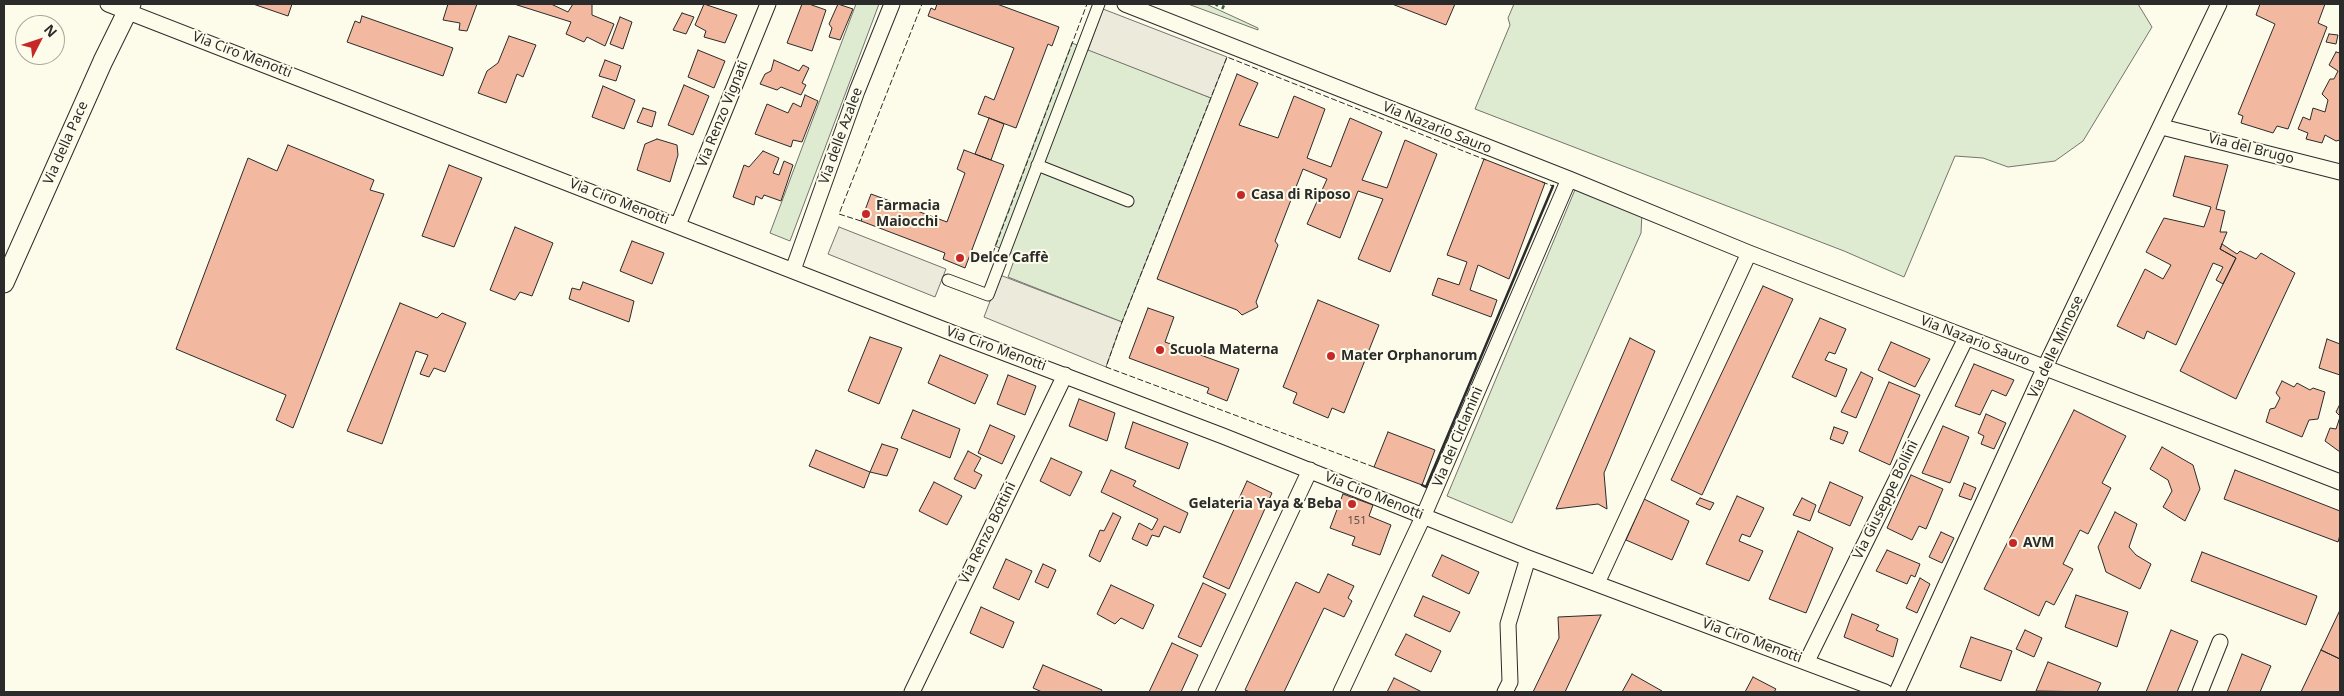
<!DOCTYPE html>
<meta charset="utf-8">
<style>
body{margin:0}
#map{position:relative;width:2344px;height:696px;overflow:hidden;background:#fdfbea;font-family:"Noto Sans",sans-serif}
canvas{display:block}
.frame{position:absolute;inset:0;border:5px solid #2b2b2b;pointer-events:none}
.north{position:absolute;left:15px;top:15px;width:50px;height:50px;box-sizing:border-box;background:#fdfbea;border:1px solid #a9a89e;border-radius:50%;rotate:49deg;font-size:14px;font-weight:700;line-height:20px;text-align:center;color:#2b2b2b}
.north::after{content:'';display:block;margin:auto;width:18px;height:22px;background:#c62828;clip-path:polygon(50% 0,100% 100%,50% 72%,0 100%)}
</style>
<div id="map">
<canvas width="2344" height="696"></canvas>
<div class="frame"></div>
<div class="north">N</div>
</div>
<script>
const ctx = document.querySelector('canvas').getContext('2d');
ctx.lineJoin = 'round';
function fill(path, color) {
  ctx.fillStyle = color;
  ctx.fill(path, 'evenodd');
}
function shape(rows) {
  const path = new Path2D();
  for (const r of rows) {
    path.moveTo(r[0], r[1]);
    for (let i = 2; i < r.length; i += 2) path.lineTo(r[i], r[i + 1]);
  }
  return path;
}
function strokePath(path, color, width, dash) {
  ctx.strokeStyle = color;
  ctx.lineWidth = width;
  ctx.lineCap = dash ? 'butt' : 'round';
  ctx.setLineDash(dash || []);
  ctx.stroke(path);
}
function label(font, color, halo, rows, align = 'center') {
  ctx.font = font + ' "Noto Sans",sans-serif';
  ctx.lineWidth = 4;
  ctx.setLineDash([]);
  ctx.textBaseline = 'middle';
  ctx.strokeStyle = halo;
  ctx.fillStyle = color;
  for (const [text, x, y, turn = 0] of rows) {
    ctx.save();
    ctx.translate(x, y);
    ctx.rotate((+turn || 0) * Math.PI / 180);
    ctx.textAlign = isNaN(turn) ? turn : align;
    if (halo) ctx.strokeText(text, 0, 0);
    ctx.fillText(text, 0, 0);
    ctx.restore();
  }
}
const green = shape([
 [856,4,879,4,790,241,770,233,856,4],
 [1188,4,1206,4,1258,28,1258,30,1188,4],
 [1514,4,2138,4,2152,27,2083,141,2055,161,2008,167,1983,158,1955,156,1904,277,1844,251,1475,109,1510,25,1508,18,1514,4],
 [1072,43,1211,98,1122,322,1008,277,1016,255,995,246,1072,43],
 [1577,185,1642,212,1641,233,1512,523,1447,496,1577,185]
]);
const parking = shape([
 [1103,9,1227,57,1211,98,1088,50,1103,9],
 [839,227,946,269,935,297,828,254,839,227],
 [1000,275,1122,322,1106,367,984,317,1000,275]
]);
const building = shape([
 [253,4,292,4,288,16,253,4],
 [448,4,477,4,467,31,459,30,460,23,443,20,448,4],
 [514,4,551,4,568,12,573,4,592,4,592,15,614,24,605,46,587,37,584,42,566,34,571,22,514,4],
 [704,4,737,15,725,43,704,37,706,31,695,25,704,4],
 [802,4,809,4,826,10,812,51,787,43,802,4],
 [838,4,853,9,840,40,829,37,832,28,829,24,838,4],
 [937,4,997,4,1059,27,1052,46,1048,44,1016,128,978,114,985,96,994,100,1014,48,928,16,931,8,935,10,937,4],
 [1392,4,1455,4,1446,25,1392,4],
 [2260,4,2325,4,2318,23,2327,27,2288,129,2277,126,2273,133,2241,123,2243,116,2238,114,2275,24,2256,15,2260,4],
 [682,13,694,17,686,34,673,30,682,13],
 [362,16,453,48,443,76,347,42,355,21,360,23,362,16],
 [620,17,632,22,623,49,610,44,620,17],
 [2329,34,2338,35,2336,44,2326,42,2329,34],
 [509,36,536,45,523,77,517,74,506,103,478,93,487,71,498,63,509,36],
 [698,50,725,61,714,88,688,77,698,50],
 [2336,52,2340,53,2340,140,2336,141,2325,135,2322,143,2306,139,2308,133,2298,129,2303,117,2310,120,2313,108,2325,112,2328,100,2322,94,2330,79,2334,79,2338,71,2329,65,2336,52],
 [605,60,621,66,616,81,599,76,605,60],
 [774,60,799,71,803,65,809,68,802,83,806,85,801,95,781,87,777,90,760,84,765,74,771,71,774,60],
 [1237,74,1258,83,1239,125,1278,138,1294,96,1325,109,1307,158,1331,167,1350,118,1382,132,1362,180,1387,188,1405,140,1437,154,1390,272,1358,259,1383,199,1358,191,1340,238,1307,224,1327,179,1303,169,1275,241,1278,245,1256,302,1258,307,1242,315,1237,310,1157,279,1237,74],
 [684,85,709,96,693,135,668,125,684,85],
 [603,86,635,100,624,129,592,117,603,86],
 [805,95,818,101,802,142,793,140,791,147,755,134,767,104,788,113,793,103,801,107,805,95],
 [643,108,656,112,652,127,637,122,643,108],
 [989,118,1004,124,991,160,975,154,989,118],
 [657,139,677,145,678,155,670,182,637,170,645,144,657,139],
 [288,145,374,180,370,190,384,194,293,428,276,420,286,395,176,349,248,158,277,171,288,145],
 [964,150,1004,165,965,268,943,259,945,253,861,221,871,194,947,222,965,173,957,169,964,150],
 [763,151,779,158,773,173,779,175,784,161,793,165,781,201,764,195,762,199,756,196,754,205,733,197,744,165,749,167,763,151],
 [2185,156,2228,165,2216,209,2225,211,2220,232,2227,232,2220,249,2236,258,2223,284,2216,280,2223,267,2213,263,2176,345,2147,331,2144,339,2117,326,2145,269,2163,279,2171,265,2146,252,2164,218,2204,227,2211,207,2173,196,2185,156],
 [1484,159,1545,183,1509,279,1478,265,1470,290,1497,300,1491,317,1432,295,1438,278,1459,285,1467,262,1447,255,1484,159],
 [449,165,482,178,454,247,422,236,449,165],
 [515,227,553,243,532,296,520,292,515,300,490,290,515,227],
 [632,241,664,253,652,284,620,271,632,241],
 [2222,244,2237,254,2240,251,2256,259,2261,253,2295,273,2236,399,2180,371,2236,258,2220,249,2222,244],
 [583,282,634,301,629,322,569,299,572,288,580,290,583,282],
 [1763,286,1793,299,1702,495,1671,480,1763,286],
 [1318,300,1379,325,1344,413,1332,408,1328,418,1293,403,1297,393,1283,387,1318,300],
 [400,303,437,318,442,313,466,323,445,372,434,368,429,377,420,374,428,355,416,351,382,444,347,431,400,303],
 [1148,308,1174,317,1165,342,1239,369,1227,401,1207,393,1209,388,1129,358,1148,308],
 [1820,318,1846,329,1835,354,1829,352,1825,360,1847,369,1836,397,1792,377,1820,318],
 [870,337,902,348,879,404,848,391,870,337],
 [1630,338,1655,351,1604,473,1607,509,1598,504,1556,509,1630,338],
 [2327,339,2340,344,2340,375,2319,368,2327,339],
 [1891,342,1930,359,1915,387,1878,370,1891,342],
 [940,355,988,375,975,404,928,383,940,355],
 [1974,364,2014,380,2006,396,1992,390,1980,415,1955,406,1974,364],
 [1861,372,1873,378,1856,418,1841,412,1861,372],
 [1008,375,1036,386,1025,415,997,404,1008,375],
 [2282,381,2294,387,2297,383,2310,390,2313,388,2325,392,2318,419,2309,420,2302,437,2266,422,2270,409,2275,408,2280,398,2276,393,2282,381],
 [1889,382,1920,395,1890,465,1859,451,1889,382],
 [1079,399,1115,413,1107,441,1069,426,1079,399],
 [2340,404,2340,416,2336,412,2340,404],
 [913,410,960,429,950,458,901,438,913,410],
 [2074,410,2126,436,2102,483,2111,488,2088,534,2080,530,2063,564,2073,569,2054,605,2046,601,2039,616,1984,589,2074,410],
 [1986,414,2006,423,1994,449,1981,444,1984,436,1978,433,1986,414],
 [2340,417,2340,452,2325,441,2330,428,2336,429,2340,417],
 [1133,422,1188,443,1179,469,1125,448,1133,422],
 [990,425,1015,436,1002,464,978,453,990,425],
 [1943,426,1969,437,1950,483,1922,473,1943,426],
 [1834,427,1848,432,1843,444,1830,439,1834,427],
 [1388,432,1435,450,1422,485,1374,467,1388,432],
 [882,444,898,449,887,476,870,472,882,444],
 [2162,447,2193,465,2200,489,2185,521,2163,507,2172,491,2168,480,2150,469,2162,447],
 [816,450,870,472,864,488,809,466,816,450],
 [968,451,981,458,974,471,982,475,975,489,954,479,968,451],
 [1051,458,1082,472,1070,496,1040,481,1051,458],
 [1111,470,1136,481,1133,486,1188,513,1180,533,1164,526,1159,537,1152,535,1147,546,1132,539,1139,523,1152,530,1158,519,1101,492,1111,470],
 [2235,470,2340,511,2340,535,2338,542,2224,499,2235,470],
 [1911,475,1943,489,1926,529,1919,526,1912,540,1887,528,1911,475],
 [1247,481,1272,493,1229,589,1203,577,1247,481],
 [934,482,962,496,947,525,919,511,934,482],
 [1830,482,1863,497,1850,526,1818,512,1830,482],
 [1964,483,1976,488,1971,500,1959,496,1964,483],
 [1343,494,1373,505,1369,516,1391,525,1380,555,1352,545,1355,537,1330,528,1343,494],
 [1737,496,1764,508,1750,537,1742,534,1739,541,1763,551,1749,581,1706,564,1737,496],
 [1700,498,1714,503,1710,510,1696,504,1700,498],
 [1802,498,1816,505,1810,521,1793,515,1802,498],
 [1644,499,1689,521,1672,560,1626,540,1644,499],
 [2115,512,2137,524,2129,547,2136,555,2151,564,2140,589,2106,572,2098,547,2115,512],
 [1113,513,1121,517,1100,562,1089,556,1100,530,1104,531,1113,513],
 [1798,531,1833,548,1806,613,1769,599,1798,531],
 [1941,532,1954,538,1942,563,1929,557,1941,532],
 [1887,550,1920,564,1915,577,1911,575,1907,584,1876,571,1887,550],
 [2202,552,2317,596,2306,625,2191,581,2202,552],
 [1442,555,1479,572,1469,594,1432,576,1442,555],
 [1006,559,1032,571,1019,600,993,588,1006,559],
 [1043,564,1056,570,1048,588,1035,582,1043,564],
 [1328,574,1354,586,1348,598,1352,601,1344,617,1324,608,1284,692,1250,692,1245,690,1296,582,1319,593,1328,574],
 [1920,578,1930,584,1917,613,1906,608,1920,578],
 [1203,583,1226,594,1201,647,1178,637,1203,583],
 [1111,585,1154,605,1143,629,1121,618,1115,624,1097,614,1111,585],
 [2076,595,2128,612,2117,647,2065,627,2076,595],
 [1423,596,1460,612,1450,632,1414,616,1423,596],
 [981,607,1014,622,1003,648,970,633,981,607],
 [2340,610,2340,659,2321,650,2340,610],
 [1852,614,1879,625,1876,630,1898,639,1893,657,1844,637,1852,614],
 [1601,615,1565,692,1533,692,1559,638,1558,617,1601,615],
 [2025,630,2042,638,2034,657,2016,649,2025,630],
 [2171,630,2198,641,2177,692,2146,692,2171,630],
 [1406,634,1441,651,1431,672,1395,655,1406,634],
 [1971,637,2012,651,2001,681,1960,667,1971,637],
 [1172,643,1198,655,1181,692,1149,692,1172,643],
 [2321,650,2340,659,2340,692,2301,692,2321,650],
 [2242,654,2271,666,2260,692,2227,692,2242,654],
 [2048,662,2101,683,2097,692,2036,691,2048,662],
 [1043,665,1102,690,1101,692,1042,692,1033,688,1043,665],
 [1632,674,1662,691,1662,692,1622,692,1632,674],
 [1753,677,1776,689,1774,692,1745,692,1753,677],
 [1394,678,1422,692,1387,692,1394,678]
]);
const pedestrian = shape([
 [1037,165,1128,201],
 [948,280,988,295,1099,4]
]);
const minor = shape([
 [108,4,955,334,1223,436,1528,558,1885,692],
 [1125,4,1569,179,1749,253,2340,482],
 [2162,127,2340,172],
 [678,225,768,4],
 [793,270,857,91,892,4],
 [1597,583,1749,253],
 [1807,661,1966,338],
 [912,692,1065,375],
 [1206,692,1310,470],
 [1341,692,1423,517,1569,179],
 [1505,692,1510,682,1508,624,1528,558],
 [1897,692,2045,367,2219,4],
 [2200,692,2220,642]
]);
const tertiary = shape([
 [4,283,103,61,131,4]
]);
const hedge = shape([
 [1216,4,1227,9]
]);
const fence = shape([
 [1542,182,1553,186],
 [861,221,839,214,922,4],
 [972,250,991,258,1087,4],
 [1374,467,1106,367,1122,322,1227,57,1486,160]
]);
const wall = shape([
 [1422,485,1426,487,1553,186]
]);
const markers = [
 [1241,195,5,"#c62828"],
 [866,214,5,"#c62828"],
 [960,258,5,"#c62828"],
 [1160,350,5,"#c62828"],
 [1331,356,5,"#c62828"],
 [1352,504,5,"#c62828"],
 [2013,543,5,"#c62828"]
];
const numberNames = [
 ["151",1357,521]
];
const streetNames = [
 ["Via Ciro Menotti",242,55,21],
 ["Via Renzo Vignati",723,114,-68],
 ["Via Nazario Sauro",1437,128,22],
 ["Via delle Azalee",841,136,-70],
 ["Via della Pace",66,143,-66],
 ["Via del Brugo",2251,149,14],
 ["Via Ciro Menotti",619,202,21],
 ["Via Nazario Sauro",1975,341,21],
 ["Via delle Mimose",2056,347,-65],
 ["Via Ciro Menotti",996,349,20],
 ["Via dei Ciclamini",1458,437,-67],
 ["Via Ciro Menotti",1374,496,22],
 ["Via Giuseppe Bollini",1886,500,-64],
 ["Via Renzo Bottini",988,533,-64],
 ["Via Ciro Menotti",1752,641,20]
];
const poiNames = [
 ["Casa di Riposo",1251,195],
 ["Farmacia",876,206],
 ["Maiocchi",876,222],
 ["Delce Caffè",970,258],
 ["Scuola Materna",1170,350],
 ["Mater Orphanorum",1341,356],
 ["Gelateria Yaya & Beba",1342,504,"right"],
 ["AVM",2023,543]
];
fill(green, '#deebd1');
strokePath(green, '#74746e', 1);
fill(parking, '#eceadb');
strokePath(parking, '#74746e', 1);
fill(building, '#f2b8a0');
strokePath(building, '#2b2b2b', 1);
strokePath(pedestrian, '#2b2b2b', 13);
strokePath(minor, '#2b2b2b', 17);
strokePath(tertiary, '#2b2b2b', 21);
strokePath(pedestrian, '#fdfbea', 11);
strokePath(minor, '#fdfbea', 15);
strokePath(tertiary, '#fdfbea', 19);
strokePath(hedge, '#34623c', 4, [2.5, 4]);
strokePath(fence, '#2b2b2b', 1, [6, 2.5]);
strokePath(wall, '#2b2b2b', 2.5);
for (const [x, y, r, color] of markers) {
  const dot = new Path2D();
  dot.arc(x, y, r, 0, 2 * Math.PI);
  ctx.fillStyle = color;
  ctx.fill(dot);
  strokePath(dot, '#fdfbea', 2);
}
label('11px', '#5d4e48', null, numberNames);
label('14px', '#2b2b2b', '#fdfbea', streetNames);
label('bold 14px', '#2b2b2b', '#fdfbea', poiNames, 'left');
</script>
